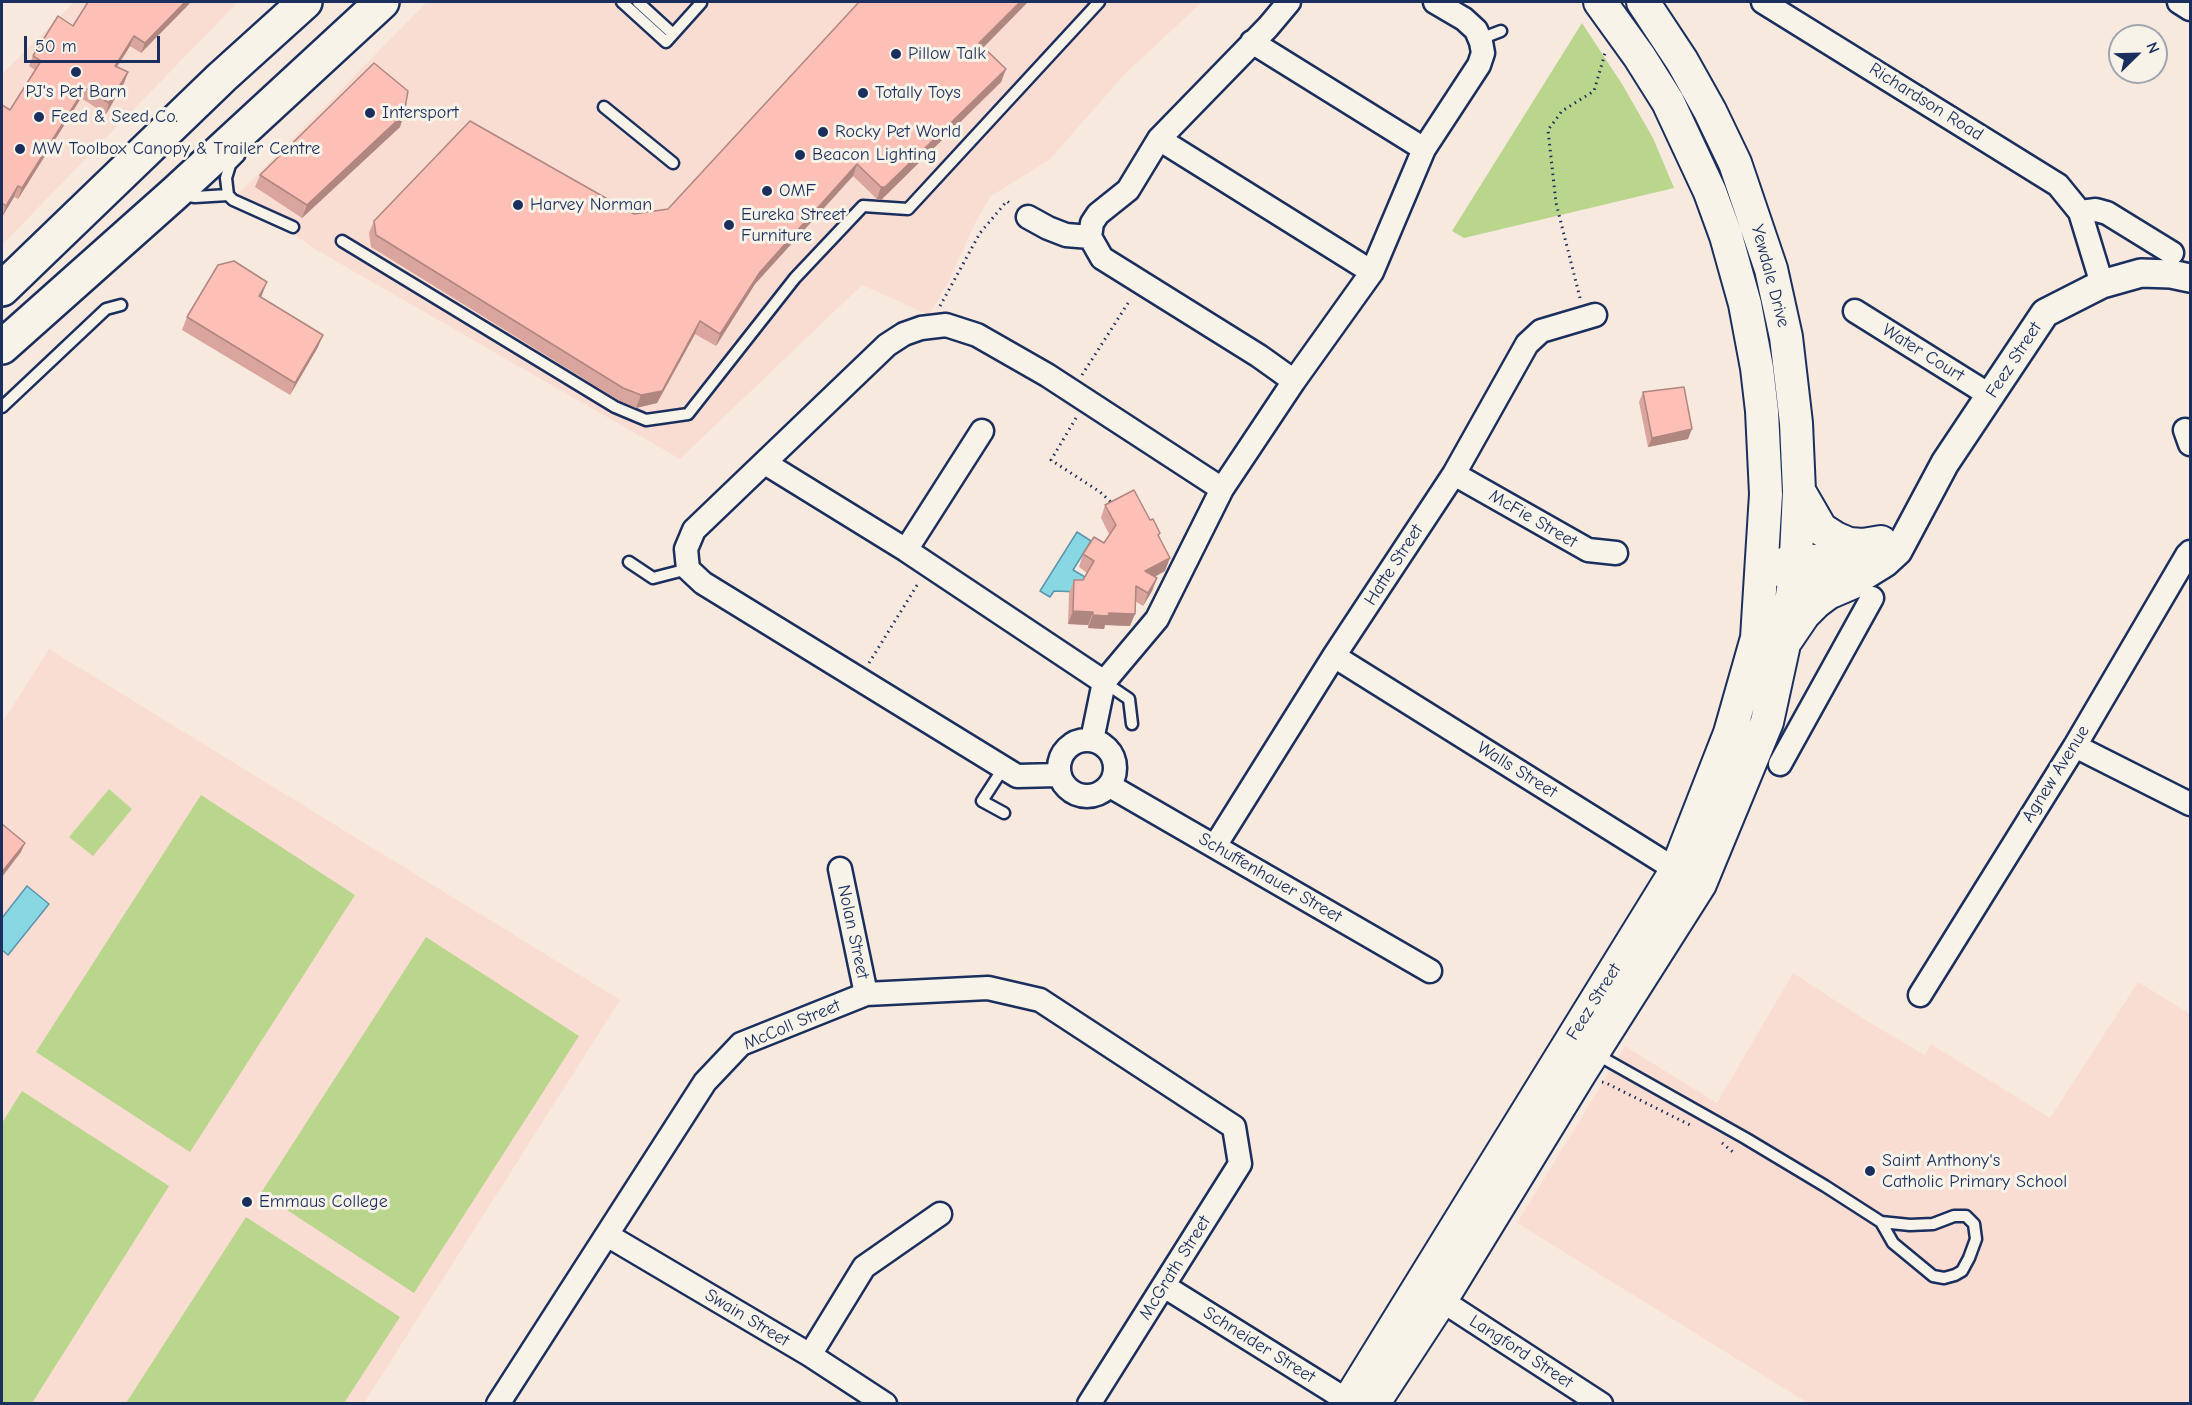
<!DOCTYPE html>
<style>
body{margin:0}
#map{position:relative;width:2192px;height:1405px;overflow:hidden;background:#f8e9de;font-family:"Comic Neue",sans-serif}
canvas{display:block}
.frame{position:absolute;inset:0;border:3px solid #1b2f5e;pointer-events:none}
.north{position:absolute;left:2108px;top:24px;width:60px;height:60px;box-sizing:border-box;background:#f7f3e8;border:2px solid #9fa5b1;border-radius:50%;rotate:67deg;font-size:16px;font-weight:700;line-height:24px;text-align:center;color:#1b2f5e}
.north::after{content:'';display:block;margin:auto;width:21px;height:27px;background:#1b2f5e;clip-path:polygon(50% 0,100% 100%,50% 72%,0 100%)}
.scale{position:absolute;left:24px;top:36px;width:136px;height:27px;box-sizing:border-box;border:3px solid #1b2f5e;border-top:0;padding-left:8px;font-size:18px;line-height:21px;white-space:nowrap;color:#1b2f5e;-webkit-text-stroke:4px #f7f3e8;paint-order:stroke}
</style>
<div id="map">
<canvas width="2192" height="1405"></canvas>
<div class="frame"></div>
<div class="north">N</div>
<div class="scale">50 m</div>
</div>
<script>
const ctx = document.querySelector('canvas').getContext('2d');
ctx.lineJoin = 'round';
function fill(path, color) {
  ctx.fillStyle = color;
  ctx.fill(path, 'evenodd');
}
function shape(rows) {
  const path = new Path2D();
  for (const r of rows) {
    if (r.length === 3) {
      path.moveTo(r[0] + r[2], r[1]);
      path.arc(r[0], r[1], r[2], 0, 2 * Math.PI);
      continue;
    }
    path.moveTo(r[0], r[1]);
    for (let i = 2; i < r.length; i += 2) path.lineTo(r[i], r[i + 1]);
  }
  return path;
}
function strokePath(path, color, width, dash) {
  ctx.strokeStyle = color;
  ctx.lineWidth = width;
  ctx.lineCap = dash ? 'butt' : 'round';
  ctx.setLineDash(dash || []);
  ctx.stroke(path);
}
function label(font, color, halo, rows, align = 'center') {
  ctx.font = font + ' "Comic Neue",sans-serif';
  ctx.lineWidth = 6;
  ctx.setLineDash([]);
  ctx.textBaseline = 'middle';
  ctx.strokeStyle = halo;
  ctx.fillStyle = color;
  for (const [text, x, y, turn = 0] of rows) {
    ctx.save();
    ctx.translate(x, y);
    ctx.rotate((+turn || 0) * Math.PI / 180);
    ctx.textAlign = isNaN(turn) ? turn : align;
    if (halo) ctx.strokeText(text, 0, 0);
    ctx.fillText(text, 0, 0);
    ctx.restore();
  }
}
const built = shape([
 [74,2,238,2,2,245,2,74],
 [427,2,1202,2,1126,73,1049,160,991,196,975,223,950,279,929,315,862,285,680,459,313,248,238,194],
 [49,649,620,1000,364,1403,2,1403,2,723],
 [1793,973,1867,1021,1925,1055,1931,1044,2050,1118,2138,982,2190,1014,2190,1403,1808,1403,1517,1223,1625,1046,1717,1103]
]);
const green = shape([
 [1582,23,1622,84,1653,138,1674,188,1464,238,1452,231],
 [109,789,132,809,93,856,69,837],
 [201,795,355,895,190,1152,36,1052],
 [426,937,579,1036,414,1293,261,1193],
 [22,1091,169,1186,32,1403,4,1403,2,1402,2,1123],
 [246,1217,400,1317,344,1403,126,1403]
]);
const water = shape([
 [1077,532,1091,541,1073,570,1085,577,1081,592,1054,591,1050,597,1040,591,1077,532],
 [27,886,49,904,8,955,2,950,2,918,27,886]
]);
const path = shape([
 [1580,298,1556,203,1548,130,1562,111,1594,91,1605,53],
 [940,306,980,233,1007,201,1012,205],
 [1082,375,1130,300],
 [1076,418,1051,460,1100,492,1113,504],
 [869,663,919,582],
 [1602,1082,1606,1083,1690,1125],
 [1722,1143,1733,1152]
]);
const service = shape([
 [622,2,666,42,701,3],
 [638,2,673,34],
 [1480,39,1501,31],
 [604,107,673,163],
 [239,156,230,165,226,178,228,195,233,200,293,227],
 [183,195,195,197,228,195],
 [342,241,615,407,646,420,688,414,795,278,863,206,908,209,1099,2],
 [2,407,106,309,121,305],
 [629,562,653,578,688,569],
 [1104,682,1129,699,1132,724],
 [1004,767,982,801,1004,813],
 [1594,1053,1745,1138,1825,1186,1881,1222,1893,1243,1933,1276,1944,1278,1955,1275,1962,1271,1969,1258,1976,1239,1974,1224,1966,1216,1954,1216,1933,1224,1910,1225,1881,1222]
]);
const minor = shape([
 [1289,2,1268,27,1159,139,1128,190,1098,214,1092,223,1090,237,1102,258,1259,356,1294,381],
 [1763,2,2058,185,2080,212,2096,210,2107,213,2172,253],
 [2179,2,2190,9],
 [1252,42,1424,149],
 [1159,139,1372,272],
 [2080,212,2102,284],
 [1028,217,1048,228,1066,235,1090,237],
 [1855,311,1991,396],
 [2185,430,2190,444],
 [765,463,906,550,1104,682],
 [1454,474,1588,550,1616,553],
 [906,550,982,431],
 [1334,656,1689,878],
 [1087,768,28],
 [1092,740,1104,682,1157,619,1222,489,1294,381,1372,272,1424,149,1479,65,1483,53,1481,42,1476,30,1464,19,1435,2],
 [2075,746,2190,804],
 [1780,764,1872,598],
 [1059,775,1017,776,703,583,688,569,686,549,694,530,887,345,904,334,921,328,946,325,977,335,1047,375,1222,489],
 [1110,786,1430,971],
 [1215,846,1334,656,1454,474,1527,344,1541,331,1595,315],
 [840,869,866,994],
 [1920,995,2075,746,2187,555,2190,552],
 [607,1235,810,1355,885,1404],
 [1164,1286,1353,1404],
 [1441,1300,1601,1404],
 [810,1355,864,1267,940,1214],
 [498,1404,705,1082,741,1044,866,994,988,988,1040,1000,1234,1127,1240,1164,1089,1404]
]);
const tertiary = shape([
 [1777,563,1796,558,1839,559,1855,555,1876,545],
 [1761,567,1795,577,1825,582,1856,581,1885,563,1898,551,1945,463,2045,313,2102,284,2141,273,2171,274,2190,278]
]);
const secondary = shape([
 [1799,491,1821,529,1835,538,1849,544,1863,545,1881,542],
 [1787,639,1804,614,1816,602,1828,593,1856,581],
 [1347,1404,1676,871,1730,733,1757,638,1766,494,1762,411,1757,368,1745,304,1726,236,1710,192,1668,102,1639,56,1600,2],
 [1373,1404,1441,1300,1580,1073,1700,884,1767,722,1784,644,1795,577,1799,491,1796,423,1786,337,1771,269,1735,163,1710,111,1682,61,1643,2]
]);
const trunk = shape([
 [2,289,222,77,305,2],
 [2,347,175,193,382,2]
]);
const wall = shape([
 [191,2,141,53,130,46,117,67,128,72,124,83,106,114,81,98,18,199,14,197,2,217,2,105,10,110,35,70,29,66,33,56,73,26],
 [983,47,1006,69,1001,82,881,200,877,199,853,176,755,284,716,346,695,334,657,403,636,408,618,400,371,247,369,233,374,221,634,214,668,209],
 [404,114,400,127,302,218,255,187,260,175],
 [262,295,261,297,318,347,290,395,182,330,187,317],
 [1643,392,1688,439,1648,447,1639,402],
 [1105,505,1150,520,1160,533,1159,536,1165,571,1154,577,1157,578,1152,591,1143,606,1135,601,1130,626,1105,625,1104,629,1088,628,1088,625,1068,624,1069,593,1074,580,1083,580,1087,573,1079,567,1083,554,1104,543,1109,534,1101,518]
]);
const shadedWall = shape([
 [185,2,191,2,141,53,145,43],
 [1020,2,1028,2,975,56,979,43],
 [134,36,130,46,111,76,115,66],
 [1006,69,1001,82,881,200,877,199,881,187],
 [128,72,124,83,106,114,109,103],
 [85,88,81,98,18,199,22,188],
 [404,114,400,127,302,218,307,205],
 [857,164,853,176,755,284,716,346,720,334,760,272],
 [18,186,14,197,2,217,6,206],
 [267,282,262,295,254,309,259,296],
 [700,321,695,334,657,403,636,408,641,395],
 [323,335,318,347,290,395,295,383],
 [1692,429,1688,439,1648,447,1652,438],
 [1170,558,1165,571,1141,584,1145,571],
 [1157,578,1152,591,1143,606,1148,593],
 [1073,611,1093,612,1088,625,1068,624],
 [1109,613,1135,614,1130,626,1105,625,1104,629,1088,628,1093,615],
 [25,843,21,852,2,877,2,872]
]);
const building = shape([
 [88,2,185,2,145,43,134,36,115,66,128,72,109,103,85,88,22,188,18,186,6,206,2,203,2,105,10,110,41,61,33,56,58,16,73,26,88,2],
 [859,2,1020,2,979,43,1006,69,885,187,881,187,857,164,760,272,720,334,700,321,662,391,641,395,623,388,376,235,374,221,470,121,634,214,668,209,859,2],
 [374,63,408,91,404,114,307,205,260,175,374,63],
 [234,261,267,282,259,296,323,335,295,383,187,317,218,265,234,261],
 [1684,387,1692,429,1652,438,1643,392,1684,387],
 [1134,490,1150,520,1153,519,1160,533,1158,535,1170,558,1145,571,1157,578,1148,593,1136,586,1135,614,1109,613,1108,616,1093,615,1093,612,1073,611,1074,580,1083,580,1094,561,1083,554,1094,537,1104,543,1116,525,1105,505,1134,490],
 [2,824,25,843,2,872,2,824]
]);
const markers = [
 [896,54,6,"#1b2f5e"],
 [76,72,6,"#1b2f5e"],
 [863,93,6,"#1b2f5e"],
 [370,113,6,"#1b2f5e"],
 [39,117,6,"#1b2f5e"],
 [823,132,6,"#1b2f5e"],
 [20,149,6,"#1b2f5e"],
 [800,155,6,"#1b2f5e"],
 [767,191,6,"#1b2f5e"],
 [518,205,6,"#1b2f5e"],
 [729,225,6,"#1b2f5e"],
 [1870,1171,6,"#1b2f5e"],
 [247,1202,6,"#1b2f5e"]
];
const poiNames = [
 ["Pillow Talk",908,54],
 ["PJ's Pet Barn",76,92,"center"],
 ["Totally Toys",875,93],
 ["Intersport",382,113],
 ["Feed & Seed Co.",51,117],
 ["Rocky Pet World",835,132],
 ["MW Toolbox Canopy & Trailer Centre",32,149],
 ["Beacon Lighting",812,155],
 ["OMF",779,191],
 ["Harvey Norman",530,205],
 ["Eureka Street",741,215],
 ["Furniture",741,236],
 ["Saint Anthony's",1882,1161],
 ["Catholic Primary School",1882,1182],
 ["Emmaus College",259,1202]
];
const streetNames = [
 ["Richardson Road",1926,102,32],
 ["Yewdale Drive",1770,276,75],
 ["Water Court",1923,353,32],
 ["Feez Street",2014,360,-57],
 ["McFie Street",1533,519,30],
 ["Hatte Street",1394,565,-57],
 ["Walls Street",1517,770,32],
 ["Agnew Avenue",2056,774,-58],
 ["Schuffenhauer Street",1270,878,30],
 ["Nolan Street",853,932,78],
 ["Feez Street",1594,1002,-58],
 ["McColl Street",792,1025,-23],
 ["McGrath Street",1175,1268,-58],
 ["Swain Street",747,1318,31],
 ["Schneider Street",1259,1345,32],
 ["Langford Street",1521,1352,33]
];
fill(built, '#f9ddd2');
fill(green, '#bad68d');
fill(water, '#88d8e4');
strokePath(water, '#5c94ae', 1.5);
strokePath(service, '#1b2f5e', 15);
strokePath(minor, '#1b2f5e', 27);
strokePath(tertiary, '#1b2f5e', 32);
strokePath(secondary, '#1b2f5e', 36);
strokePath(trunk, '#1b2f5e', 38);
strokePath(path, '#1b2f5e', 3, [1.5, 4.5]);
strokePath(service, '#f7f3e8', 10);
strokePath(minor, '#f7f3e8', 22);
strokePath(tertiary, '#f7f3e8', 27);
strokePath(secondary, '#f7f3e8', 32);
strokePath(trunk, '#f7f3e8', 33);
fill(wall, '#d9a59d');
fill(shadedWall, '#b08680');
fill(building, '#fcc0b7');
strokePath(building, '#b08680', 1.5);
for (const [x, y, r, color] of markers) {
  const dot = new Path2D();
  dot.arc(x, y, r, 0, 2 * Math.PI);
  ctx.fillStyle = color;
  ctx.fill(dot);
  strokePath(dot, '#f7f3e8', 2);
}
label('18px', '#1b2f5e', '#f7f3e8', poiNames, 'left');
label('18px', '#1b2f5e', '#f7f3e8', streetNames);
</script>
